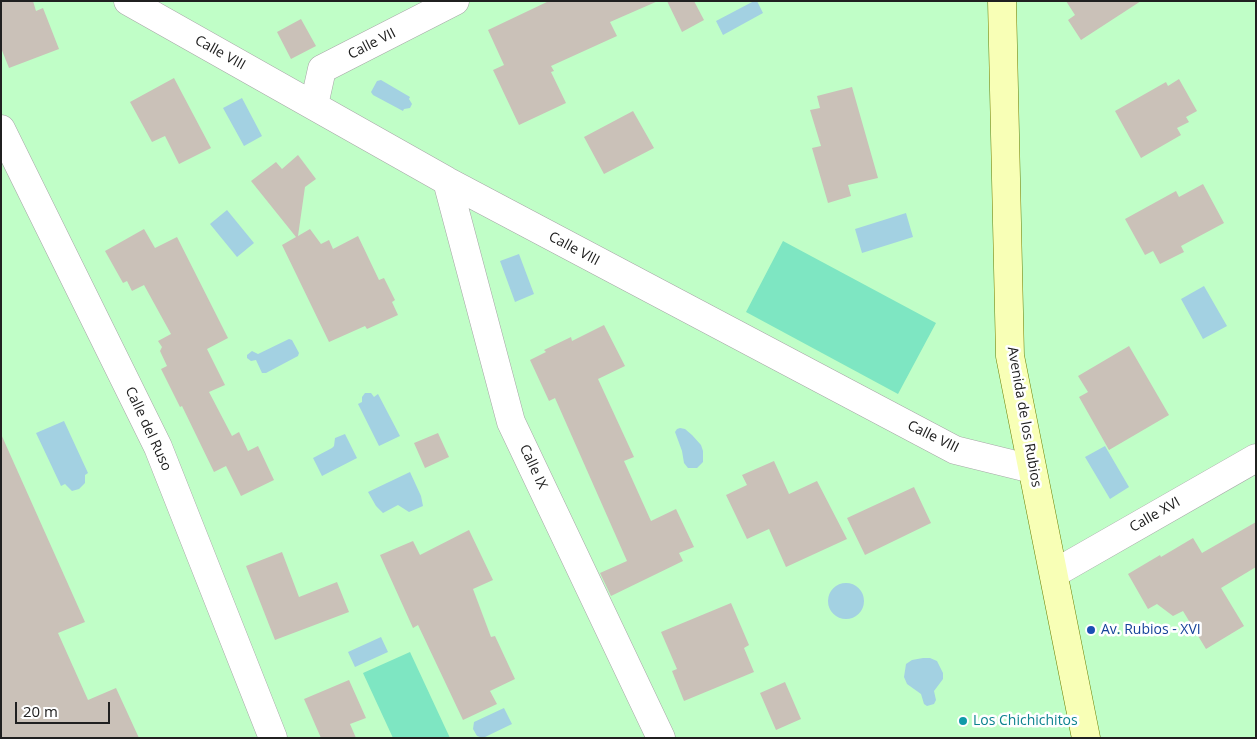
<!DOCTYPE html>
<style>
body{margin:0}
#map{position:relative;width:1257px;height:739px;overflow:hidden;background:#f1eee6;font-family:"Open Sans",sans-serif}
canvas{display:block}
.frame{position:absolute;inset:0;border:2px solid #202020;pointer-events:none}
.scale{position:absolute;left:15px;top:702px;width:95px;height:22px;box-sizing:border-box;border:2px solid #202020;border-top:0;padding-left:6px;font-size:15px;line-height:18px;white-space:nowrap;color:#202020;-webkit-text-stroke:4px #fff;paint-order:stroke}
</style>
<div id="map">
<canvas width="1257" height="739"></canvas>
<div class="frame"></div>
<div class="scale">20 m</div>
</div>
<script>
const ctx = document.querySelector('canvas').getContext('2d');
ctx.lineJoin = 'round';
function fill(path, color) {
  ctx.fillStyle = color;
  ctx.fill(path, 'evenodd');
}
function shape(rows) {
  const path = new Path2D();
  for (const r of rows) {
    if (r.length === 3) {
      path.moveTo(r[0] + r[2], r[1]);
      path.arc(r[0], r[1], r[2], 0, 2 * Math.PI);
      continue;
    }
    path.moveTo(r[0], r[1]);
    for (let i = 2; i < r.length; i += 2) path.lineTo(r[i], r[i + 1]);
  }
  return path;
}
function strokePath(path, color, width, dash) {
  ctx.strokeStyle = color;
  ctx.lineWidth = width;
  ctx.lineCap = dash ? 'butt' : 'round';
  ctx.setLineDash(dash || []);
  ctx.stroke(path);
}
function label(font, color, halo, rows, align = 'center') {
  ctx.font = font + ' "Open Sans",sans-serif';
  ctx.lineWidth = 5;
  ctx.setLineDash([]);
  ctx.textBaseline = 'middle';
  ctx.strokeStyle = halo;
  ctx.fillStyle = color;
  for (const [text, x, y, turn = 0] of rows) {
    ctx.save();
    ctx.translate(x, y);
    ctx.rotate((+turn || 0) * Math.PI / 180);
    ctx.textAlign = isNaN(turn) ? turn : align;
    if (halo) ctx.strokeText(text, 0, 0);
    ctx.fillText(text, 0, 0);
    ctx.restore();
  }
}
const park = shape([
 [1,1,1256,1,1256,738,1,738]
]);
const pitch = shape([
 [783,241,936,323,898,394,746,312],
 [410,652,450,738,393,738,363,673]
]);
const water = shape([
 [754,1,757,1,763,13,723,35,716,21],
 [381,80,410,97,409,99,412,104,410,108,404,109,403,111,373,95,371,92,377,81],
 [242,98,262,136,244,146,223,108],
 [227,210,254,243,237,257,210,224],
 [906,213,913,237,862,253,855,229],
 [519,254,534,294,515,302,500,261],
 [1204,286,1227,326,1203,339,1181,299],
 [289,339,292,340,299,353,298,356,266,373,262,373,256,360,251,361,247,358,247,355,252,351,258,354],
 [365,393,371,393,374,397,378,394,400,436,379,446,358,404,362,402,362,397],
 [64,421,88,473,85,475,85,483,79,489,72,491,65,484,61,486,36,433],
 [680,428,685,429,692,435,701,445,703,451,703,462,697,468,688,468,684,463,682,451,675,432,677,429],
 [345,434,357,458,322,476,313,458,332,448,334,446,335,438],
 [1105,446,1129,487,1110,499,1085,457],
 [410,472,421,496,423,506,409,512,398,505,383,513,376,506,368,492],
 [846,601,18],
 [381,637,388,652,355,667,348,652],
 [923,658,930,658,937,661,943,673,943,679,934,691,936,700,934,704,927,706,924,704,921,694,907,684,904,677,906,664,912,660],
 [504,708,512,724,483,738,477,736,473,729,474,722]
]);
const building = shape([
 [1,1,33,1,36,11,43,8,59,49,9,68,1,48],
 [549,1,658,1,610,22,617,36,551,66,554,71,551,72,566,103,519,125,493,70,504,65,488,30],
 [667,1,694,1,704,20,682,32],
 [1066,1,1141,1,1081,40,1068,20,1075,15],
 [301,19,316,46,291,59,277,32],
 [174,78,211,148,179,164,165,136,152,142,130,102],
 [1179,79,1197,111,1186,117,1189,122,1177,128,1181,135,1141,158,1115,111,1166,82,1168,86],
 [852,87,878,178,848,185,851,196,828,203,812,148,821,146,810,110,820,108,817,96],
 [633,111,654,148,604,174,584,137],
 [298,155,316,179,305,187,298,236,310,229,321,244,329,240,333,249,358,236,379,280,384,278,395,300,392,302,398,315,367,329,365,326,329,342,282,245,296,237,251,181,276,162,282,169],
 [1203,184,1224,223,1181,246,1184,252,1160,264,1153,251,1145,255,1125,219,1176,191,1179,197],
 [144,229,155,248,177,237,228,338,207,349,225,385,209,392,232,436,239,432,248,451,258,446,274,480,241,496,226,466,214,472,182,406,180,407,161,369,167,366,160,351,162,347,158,341,171,334,144,285,132,291,127,281,123,283,105,251],
 [604,325,625,366,598,379,634,457,624,461,651,521,676,509,694,547,679,553,683,561,611,596,600,573,627,561,555,398,549,401,530,360,546,352,544,350,571,337,572,341],
 [1129,346,1169,415,1109,450,1079,397,1088,392,1078,376],
 [438,433,449,457,425,468,414,443],
 [1,434,85,622,58,633,88,700,116,688,139,738,1,738],
 [774,461,789,494,817,481,847,539,786,567,769,529,747,539,726,495,747,485,742,475],
 [914,487,931,523,865,555,847,518],
 [1256,522,1256,567,1221,588,1244,626,1206,649,1183,611,1173,616,1157,604,1148,609,1128,574,1160,555,1161,557,1193,538,1202,553],
 [469,530,493,580,473,589,491,637,495,636,515,679,490,691,497,704,463,720,418,625,413,628,380,555,413,541,420,555],
 [282,552,299,597,337,582,349,612,275,640,246,566],
 [731,603,749,645,744,648,754,672,684,701,672,671,677,669,661,632],
 [349,680,366,718,350,724,356,738,321,738,304,699],
 [785,682,801,719,776,730,760,693]
]);
const street = shape([
 [128,1,447,181,955,450,1032,469],
 [314,105,322,69,455,1],
 [1,129,158,447,273,738],
 [447,181,511,422,661,738],
 [1055,573,1256,458]
]);
const secondary = shape([
 [1002,1,1010,356,1086,738]
]);
const markers = [
 [1091,630,5,"#1a4fb4"],
 [963,721,5,"#0f9aa8"]
];
const streetNames = [
 ["Calle VII",372,44,-27],
 ["Calle VIII",220,53,29],
 ["Calle VIII",574,249,28],
 ["Avenida de los Rubios",1024,417,80],
 ["Calle del Ruso",148,429,65],
 ["Calle VIII",933,437,26],
 ["Calle IX",533,467,65],
 ["Calle XVI",1155,515,-30]
];
const transitNames = [
 ["Av. Rubios - XVI",1101,630]
];
const cultureNames = [
 ["Los Chichichitos",973,721]
];
fill(park, '#c0fec7');
fill(pitch, '#7ee6c2');
fill(water, '#a3d1e2');
fill(building, '#cac1b8');
strokePath(street, '#a7a7a7', 29);
strokePath(secondary, '#6b7e00', 29);
strokePath(street, '#fff', 28);
strokePath(secondary, '#f8ffb6', 28);
for (const [x, y, r, color] of markers) {
  const dot = new Path2D();
  dot.arc(x, y, r, 0, 2 * Math.PI);
  ctx.fillStyle = color;
  ctx.fill(dot);
  strokePath(dot, '#fff', 2);
}
label('14px', '#202020', '#fff', streetNames);
label('14px', '#164399', '#fff', transitNames, 'left');
label('14px', '#0d838f', '#fff', cultureNames, 'left');
</script>
